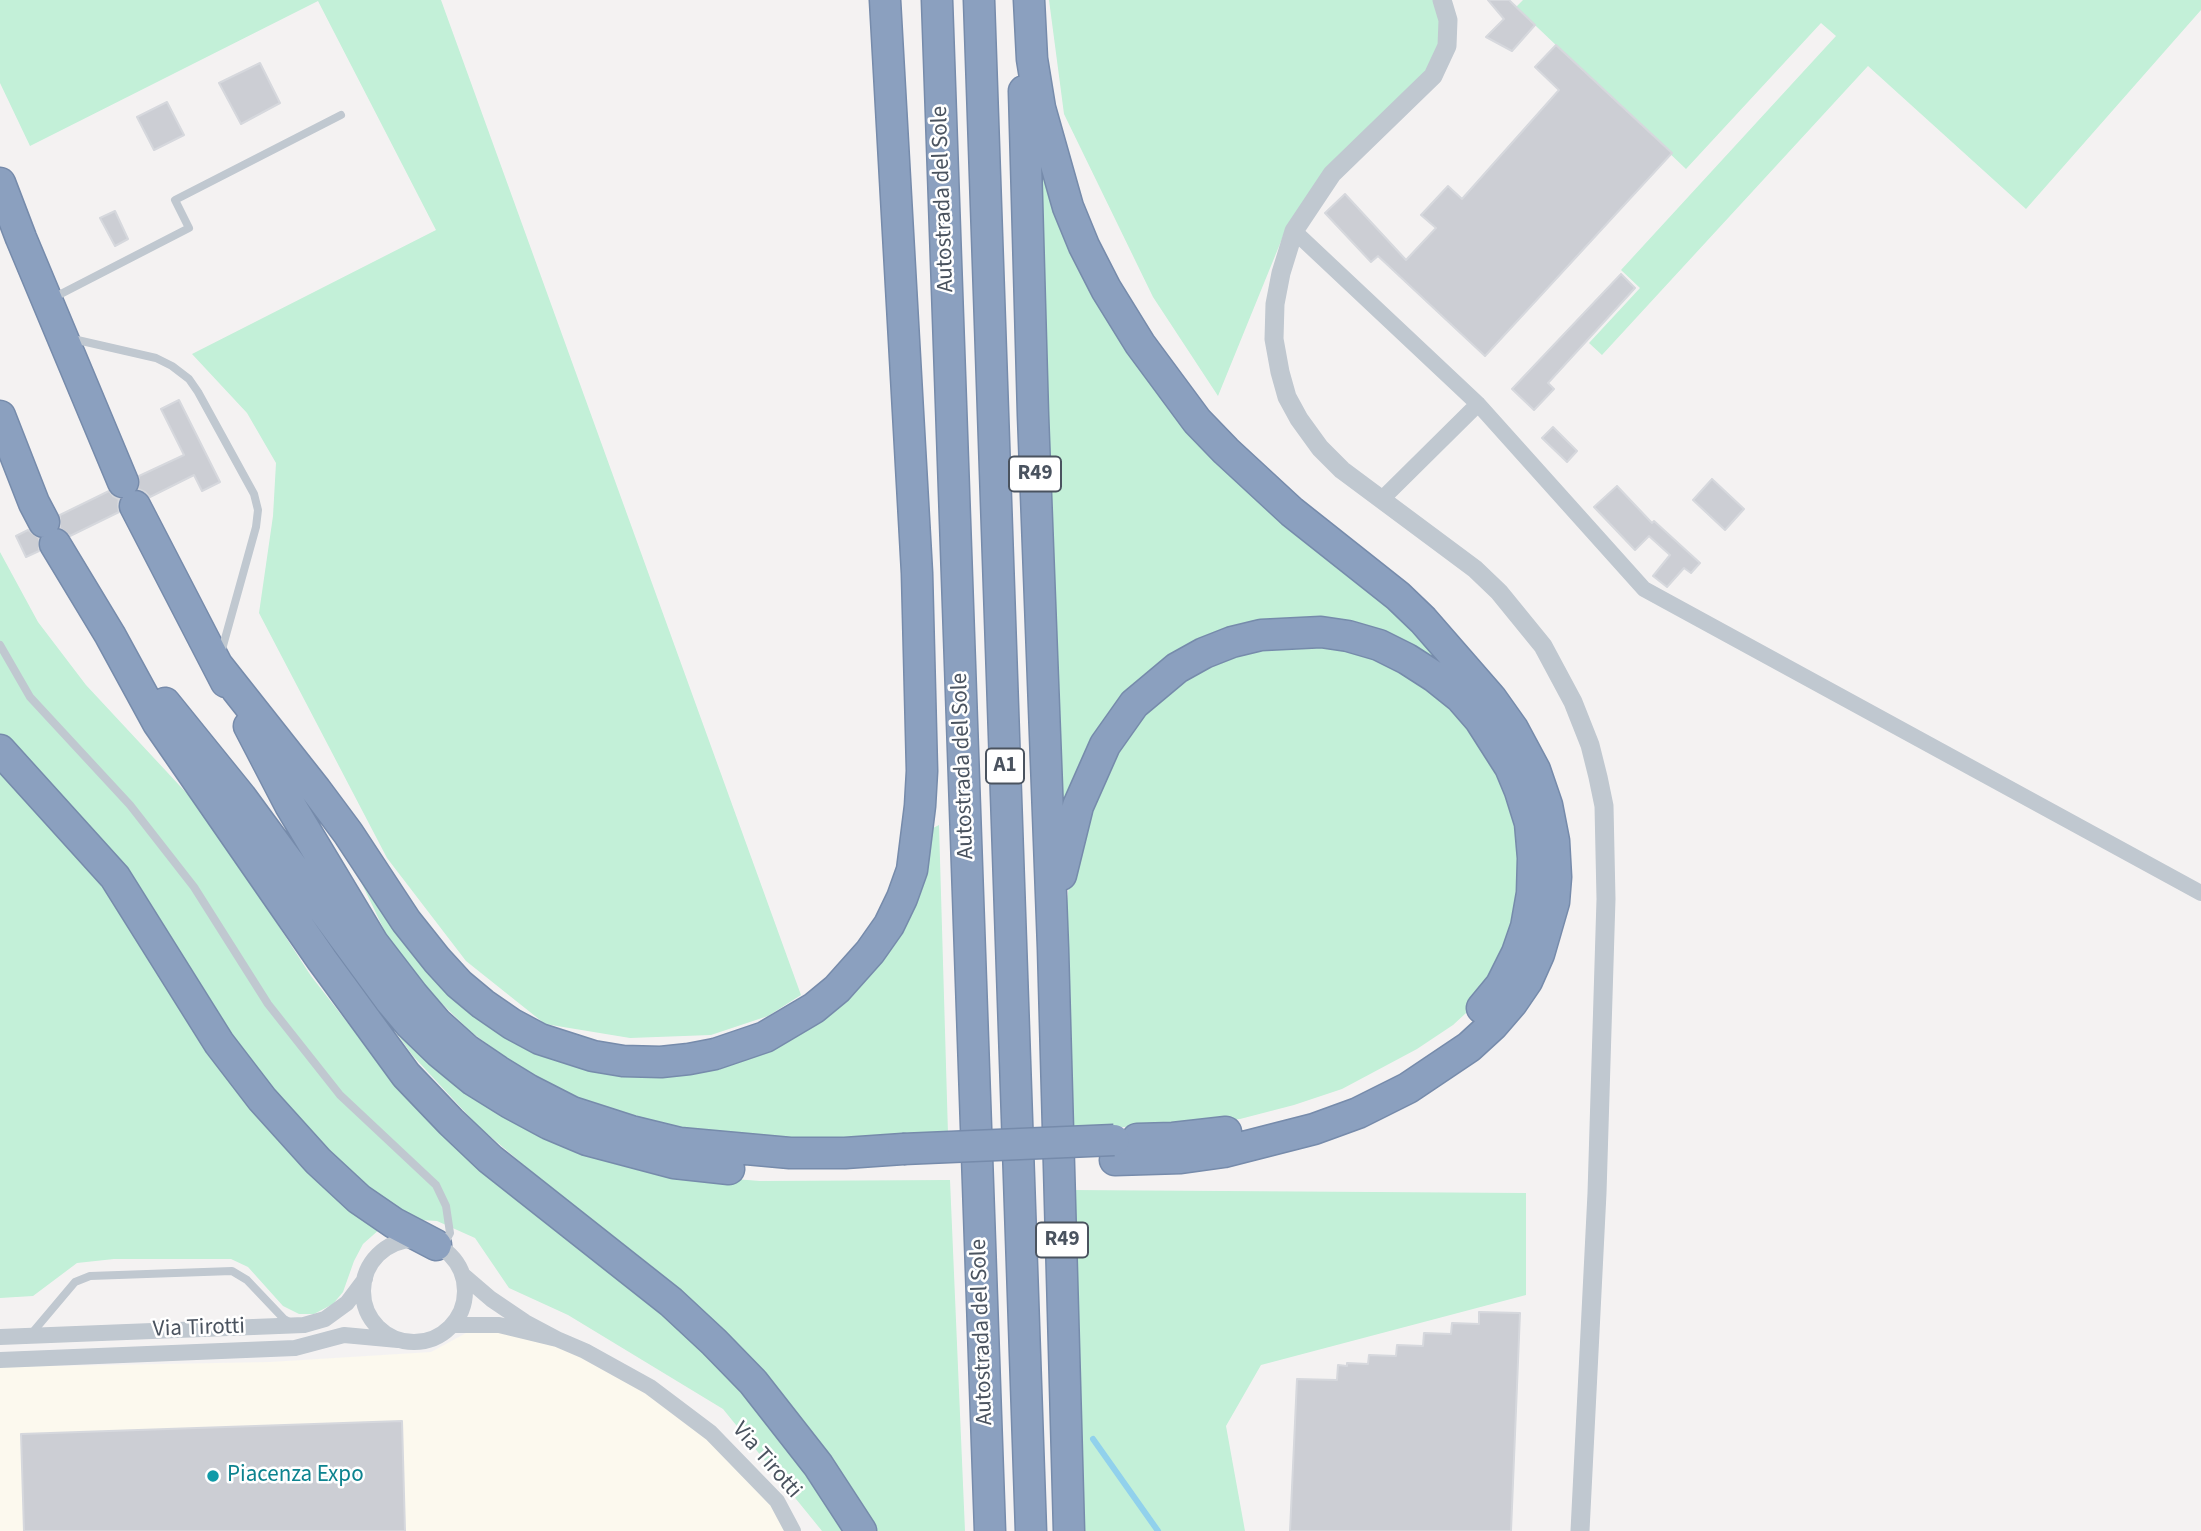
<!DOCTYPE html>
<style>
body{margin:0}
canvas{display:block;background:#f4f2f2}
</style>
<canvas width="2201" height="1531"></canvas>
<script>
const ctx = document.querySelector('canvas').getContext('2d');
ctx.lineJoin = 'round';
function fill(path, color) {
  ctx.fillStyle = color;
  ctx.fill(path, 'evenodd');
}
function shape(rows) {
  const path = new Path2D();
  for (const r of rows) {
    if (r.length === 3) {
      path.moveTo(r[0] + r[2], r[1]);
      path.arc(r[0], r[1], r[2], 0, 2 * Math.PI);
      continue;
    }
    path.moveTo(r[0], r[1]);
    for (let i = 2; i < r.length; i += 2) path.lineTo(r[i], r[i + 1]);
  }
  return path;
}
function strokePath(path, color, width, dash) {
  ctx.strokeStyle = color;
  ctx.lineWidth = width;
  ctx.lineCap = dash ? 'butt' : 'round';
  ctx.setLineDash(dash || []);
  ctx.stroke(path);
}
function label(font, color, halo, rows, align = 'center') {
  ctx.font = font + ' "Source Sans 3",sans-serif';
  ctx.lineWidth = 5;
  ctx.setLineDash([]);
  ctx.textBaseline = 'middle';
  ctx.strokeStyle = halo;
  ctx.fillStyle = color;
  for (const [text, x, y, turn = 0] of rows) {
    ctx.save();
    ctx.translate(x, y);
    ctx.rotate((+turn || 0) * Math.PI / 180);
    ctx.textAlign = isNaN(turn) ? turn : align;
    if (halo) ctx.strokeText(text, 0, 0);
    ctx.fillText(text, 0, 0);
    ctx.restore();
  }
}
const commercial = shape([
 [479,1326,586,1355,688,1411,774,1502,789,1531,0,1531,0,1367,270,1362,431,1352]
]);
const green = shape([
 [0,0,441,0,801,995,768,1016,711,1035,630,1038,545,1024,466,961,387,858,259,613,273,516,276,463,247,413,192,354,436,230,318,1,30,146,0,83],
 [1049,0,1442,0,1449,20,1433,74,1286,229,1218,396,1153,297,1064,114],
 [1523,0,2201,0,2201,10,2026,209,1868,66,1602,355,1589,343,1640,288,1621,270,1836,36,1821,23,1686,169,1516,7],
 [1041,167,1061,217,1098,292,1320,542,1474,689,1383,635,1194,647,1066,816,1058,814],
 [0,552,38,622,86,685,220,829,263,902,311,976,361,1040,422,1104,696,1336,805,1461,850,1531,822,1531,723,1409,568,1315,509,1288,475,1238,437,1221,421,1220,397,1210,361,1183,279,1102,31,772,0,735],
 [1326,639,1430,681,1487,742,1525,842,1513,938,1478,1002,1453,1025,1417,1049,1342,1089,1294,1105,1240,1119,1179,1126,1068,1128,1065,919,1072,860,1084,817,1143,705,1243,646],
 [0,764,82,854,381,1228,363,1244,354,1261,343,1292,333,1304,314,1314,299,1314,283,1306,248,1267,231,1259,114,1259,77,1263,33,1296,0,1298],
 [939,825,948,1134,806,1142,715,1136,628,1116,566,1093,513,1063,471,1032,425,987,387,936,339,836,424,957,611,1069,805,1025,925,869,933,828],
 [274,864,423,1050,697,1176,760,1181,950,1180,965,1531,872,1531,753,1361,654,1268,545,1183,478,1126,413,1056],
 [1069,1190,1526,1193,1526,1295,1261,1365,1226,1426,1245,1531,1076,1531]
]);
const stream = shape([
 [1093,1439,1158,1531]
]);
const building = shape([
 [1488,0,1509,0,1535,25,1512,51,1486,37,1504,19,1488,0],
 [1556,45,1672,153,1485,356,1378,256,1371,262,1325,213,1345,194,1406,260,1436,228,1421,215,1448,186,1462,199,1559,90,1535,67,1556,45],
 [260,63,280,103,241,124,219,83,260,63],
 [167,102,184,135,154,150,137,117,167,102],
 [115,211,128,239,115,246,100,218,115,211],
 [1621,274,1635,288,1548,383,1554,389,1534,410,1512,389,1621,274],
 [179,400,220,482,202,491,194,475,150,497,145,492,138,489,139,476,184,455,161,409,179,400],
 [1553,427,1577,451,1567,462,1542,438,1553,427],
 [1712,479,1744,509,1725,530,1693,500,1712,479],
 [1617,486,1652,523,1654,521,1700,563,1691,573,1684,568,1667,587,1653,576,1670,555,1649,536,1635,550,1594,507,1617,486],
 [109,491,113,496,119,499,118,505,119,512,70,536,60,528,60,515,109,491],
 [28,530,39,538,39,551,26,557,16,536,28,530],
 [1479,1312,1520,1313,1511,1531,1290,1531,1297,1379,1337,1380,1338,1365,1347,1366,1347,1363,1368,1364,1369,1355,1396,1356,1397,1345,1423,1346,1424,1333,1451,1334,1452,1323,1479,1324,1479,1312],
 [402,1421,405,1531,24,1531,21,1434,402,1421]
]);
const service = shape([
 [53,298,189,228,175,200,341,115],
 [73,339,156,358,172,366,189,379,198,392,254,494,258,510,256,527,221,653],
 [0,645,30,697,130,805,194,887,268,1004,340,1095,436,1185,446,1206,450,1233,444,1244],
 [32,1333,75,1282,90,1276,232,1271,247,1280,284,1319,291,1323]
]);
const minor = shape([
 [1294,231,1478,404,1644,589,2201,893],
 [1382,499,1478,404],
 [414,1291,51],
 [453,1325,499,1325,557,1339,525,1322,491,1299,463,1275],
 [0,1337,304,1325,325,1319,347,1303,365,1279],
 [557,1339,585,1351,650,1387,711,1433,777,1501,793,1531],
 [0,1360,295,1348,344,1335,398,1340]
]);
const tertiary = shape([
 [1442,0,1448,20,1447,46,1433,76,1332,174,1294,231,1281,273,1275,304,1274,339,1280,372,1287,397,1299,419,1320,448,1342,470,1475,569,1499,592,1543,646,1573,702,1590,745,1598,777,1604,806,1606,899,1597,1193,1580,1531]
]);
const motorway = shape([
 [937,0,990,1531],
 [979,0,1031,1531],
 [1029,0,1032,59,1040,108,1068,207,1084,246,1106,289,1140,344,1197,421,1226,451,1292,512,1398,596,1423,620,1491,698,1513,729,1535,770,1547,805,1554,841,1556,877,1554,902,1539,954,1527,981,1512,1003,1493,1025,1469,1047,1408,1088,1358,1113,1314,1129,1224,1152,1181,1158,1115,1160],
 [1024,91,1033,415,1053,948,1069,1531],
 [0,183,21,238,123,482],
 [0,416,34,503,44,522],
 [135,506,226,682],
 [55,544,110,635,158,723,322,960,406,1075,451,1122,490,1159,671,1302,714,1342,753,1382,818,1465,861,1531],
 [218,666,316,790,348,833,406,921,437,960,459,984,483,1004,512,1024,540,1039,593,1056,623,1061,661,1062,689,1059,715,1054,765,1037,814,1008,837,989,870,952,889,925,902,898,912,870,920,806,922,771,917,573,885,0],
 [165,703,241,797,389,999,410,1024,439,1052,473,1080,510,1103,549,1124,587,1140,674,1163,729,1169],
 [249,726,290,805,373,943,413,995,437,1023,467,1050,498,1071,529,1090,572,1112,631,1131,680,1143,790,1153,845,1153,903,1149],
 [0,750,115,877,219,1043,262,1099,318,1161,359,1199,394,1223,436,1245],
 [1061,875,1078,806,1105,745,1134,704,1177,668,1204,653,1232,642,1261,635,1321,632,1348,636,1379,645,1407,659,1435,677,1460,697,1480,720,1510,767,1520,791,1530,823,1533,858,1532,893,1526,927,1517,953,1501,985,1482,1008],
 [1137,1139,1173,1138,1226,1132]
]);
const motorwayBridge = shape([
 [903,1149,1114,1140]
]);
const markers = [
 [213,1476,7,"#0f9aa8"]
];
const shields = [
 [1035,474,52],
 [1005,766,38],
 [1062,1240,52]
];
const shieldNames = [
 ["R49",1035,474],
 ["A1",1005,766],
 ["R49",1062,1240]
];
const streetNames = [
 ["Autostrada del Sole",944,199,-92],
 ["Autostrada del Sole",964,766,-92],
 ["Via Tirotti",199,1329,-2],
 ["Autostrada del Sole",983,1332,-92],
 ["Via Tirotti",766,1461,49]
];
const cultureNames = [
 ["Piacenza Expo",227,1476]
];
fill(commercial, '#fcf9ee');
fill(green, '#c3f0d8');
strokePath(stream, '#91d1ec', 6);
fill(building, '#ccced4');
strokePath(building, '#d6d8dd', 2);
strokePath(motorway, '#768bab', 33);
strokePath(service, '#c0c8d0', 8);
strokePath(minor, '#c0c8d0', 16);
strokePath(tertiary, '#c0c8d0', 19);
strokePath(motorway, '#8ba0bf', 30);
strokePath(motorwayBridge, '#768bab', 33, []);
strokePath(motorwayBridge, '#8ba0bf', 30);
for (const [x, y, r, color] of markers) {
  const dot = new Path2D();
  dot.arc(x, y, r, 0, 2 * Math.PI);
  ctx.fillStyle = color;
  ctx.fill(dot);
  strokePath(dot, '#fff', 2.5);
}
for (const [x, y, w] of shields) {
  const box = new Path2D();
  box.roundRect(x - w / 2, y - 17.5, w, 35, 5);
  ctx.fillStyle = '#fff';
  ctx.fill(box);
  strokePath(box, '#4a535f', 2);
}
label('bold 21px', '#4a535f', null, shieldNames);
label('23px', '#4a535f', '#fff', streetNames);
label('23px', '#0d838f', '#fff', cultureNames, 'left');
</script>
